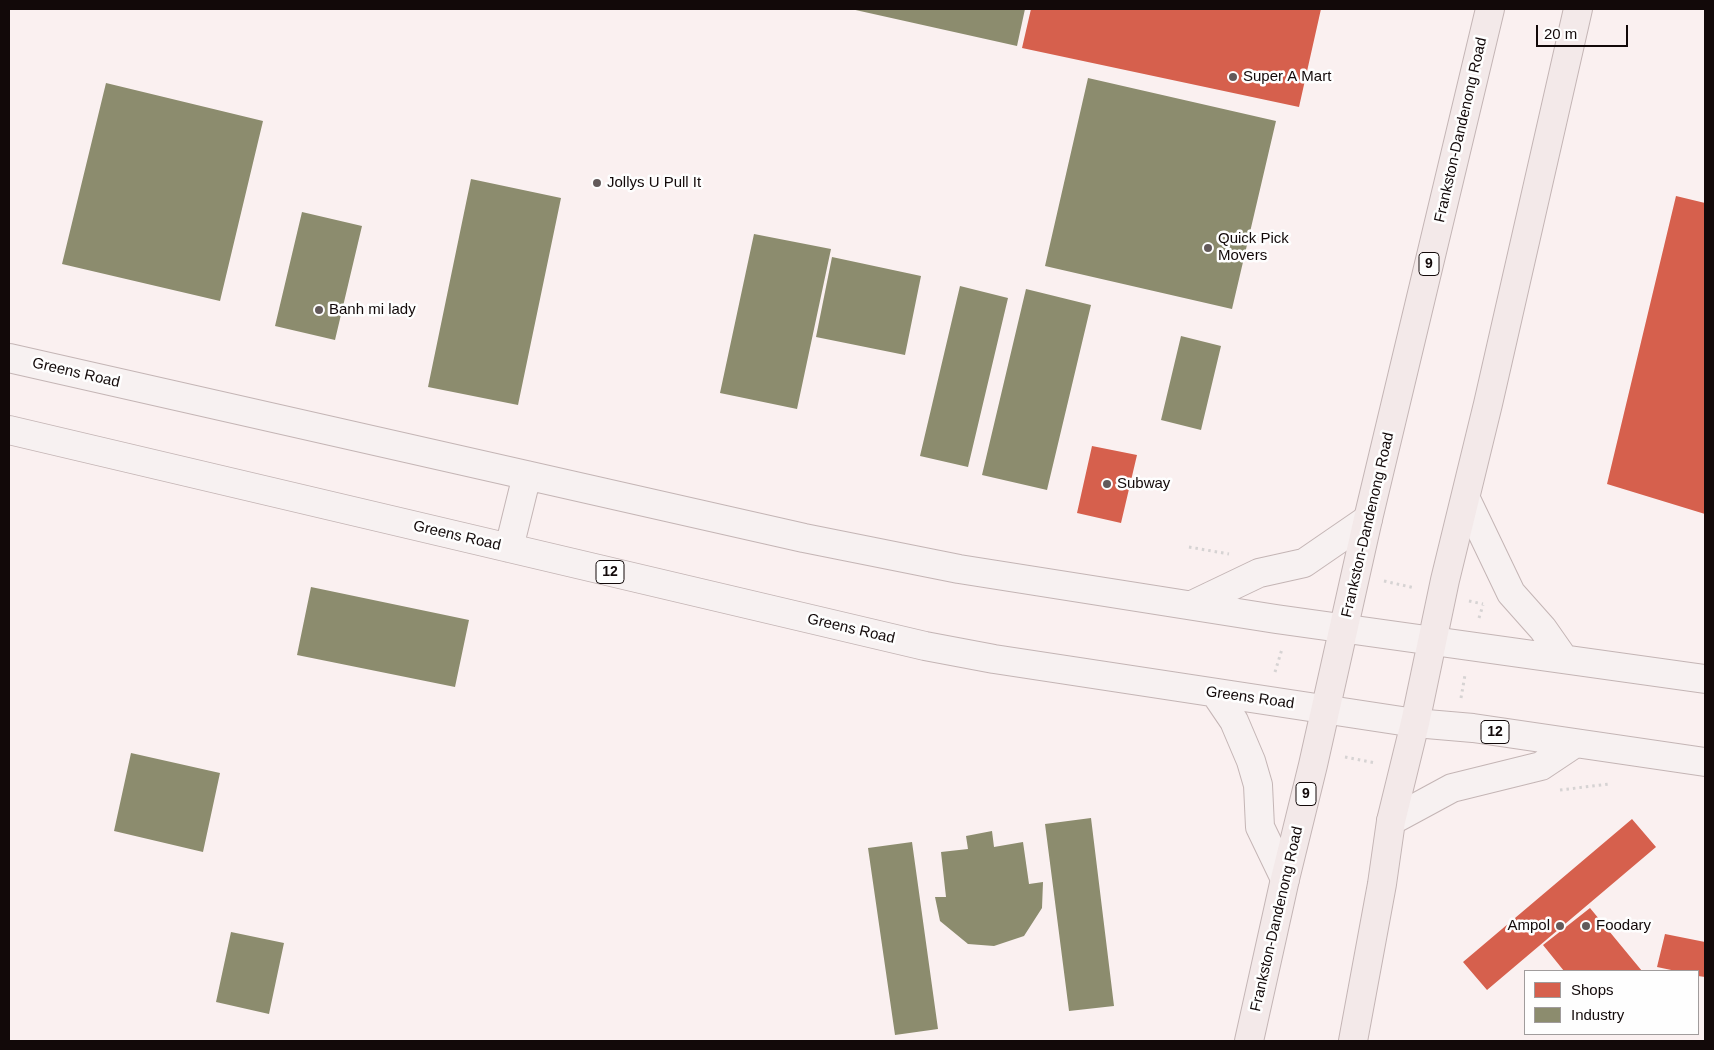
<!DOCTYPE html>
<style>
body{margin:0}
#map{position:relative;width:1714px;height:1050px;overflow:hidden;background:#faf0f0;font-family:Helvetica,sans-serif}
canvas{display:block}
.frame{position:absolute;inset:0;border:10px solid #120909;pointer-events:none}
.legend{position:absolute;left:1524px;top:970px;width:175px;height:65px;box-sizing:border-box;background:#fefefe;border:1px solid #a09c9c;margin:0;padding:6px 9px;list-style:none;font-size:15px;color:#120909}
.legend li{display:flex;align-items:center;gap:10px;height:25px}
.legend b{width:25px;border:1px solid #a09c9c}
.scale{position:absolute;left:1536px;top:25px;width:92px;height:22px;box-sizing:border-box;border:2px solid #120909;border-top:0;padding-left:6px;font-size:15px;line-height:18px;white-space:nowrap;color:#120909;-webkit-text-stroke:4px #fefefe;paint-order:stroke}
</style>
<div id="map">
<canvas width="1714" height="1050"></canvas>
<div class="frame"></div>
<ul class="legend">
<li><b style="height:14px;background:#d6604d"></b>Shops</li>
<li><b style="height:14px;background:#8c8c6e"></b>Industry</li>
</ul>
<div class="scale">20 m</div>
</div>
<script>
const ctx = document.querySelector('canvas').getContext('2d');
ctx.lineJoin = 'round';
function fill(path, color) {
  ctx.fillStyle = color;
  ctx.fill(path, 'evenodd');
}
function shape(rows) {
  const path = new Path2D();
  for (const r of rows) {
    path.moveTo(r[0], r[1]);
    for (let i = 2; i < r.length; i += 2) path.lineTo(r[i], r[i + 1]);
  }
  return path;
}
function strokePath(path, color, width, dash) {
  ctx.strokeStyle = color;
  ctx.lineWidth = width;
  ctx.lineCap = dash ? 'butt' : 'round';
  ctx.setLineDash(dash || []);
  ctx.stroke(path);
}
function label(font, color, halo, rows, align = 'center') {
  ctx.font = font + ' Helvetica,sans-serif';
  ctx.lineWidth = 5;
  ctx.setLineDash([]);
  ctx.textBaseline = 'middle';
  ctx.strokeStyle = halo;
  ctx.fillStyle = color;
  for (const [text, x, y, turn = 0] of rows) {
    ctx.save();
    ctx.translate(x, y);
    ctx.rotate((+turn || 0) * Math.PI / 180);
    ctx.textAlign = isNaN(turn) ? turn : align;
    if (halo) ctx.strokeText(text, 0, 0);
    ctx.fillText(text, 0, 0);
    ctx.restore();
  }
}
const shops = shape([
 [1031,9,1321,9,1299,107,1022,48],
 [1676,196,1705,203,1705,514,1607,484],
 [1092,446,1137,455,1121,523,1077,513],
 [1632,819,1656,847,1487,990,1463,962],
 [1590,908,1642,971,1564,971,1543,945],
 [1665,934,1705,942,1705,977,1698,976,1698,971,1676,971,1657,967]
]);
const industry = shape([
 [851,9,1025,9,1017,46],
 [1088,78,1276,121,1232,309,1045,266],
 [106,83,263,121,220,301,62,264],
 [471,179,561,198,518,405,428,387],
 [302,212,362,226,335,340,275,326],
 [754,234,831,249,797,409,720,393],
 [832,257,921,276,905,355,816,337],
 [960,286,1008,298,968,467,920,456],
 [1026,289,1091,305,1047,490,982,475],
 [1181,336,1221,346,1201,430,1161,420],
 [311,587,469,620,455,687,297,655],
 [131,753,220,773,203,852,114,831],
 [1091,818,1114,1006,1069,1011,1045,824],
 [992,831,994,847,1023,842,1029,884,1043,882,1042,908,1024,936,994,946,968,944,940,921,935,897,946,897,941,852,968,849,966,836],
 [912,842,938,1029,895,1035,868,848],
 [231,932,284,943,269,1014,216,1002]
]);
const path = shape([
 [1189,547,1229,554],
 [1384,581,1415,588],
 [1469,601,1483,604],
 [1479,618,1483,605],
 [1275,672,1282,649],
 [1461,698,1465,675],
 [1345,757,1376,763],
 [1560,790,1609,784]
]);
const primary = shape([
 [9,358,804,538,959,569,1276,619,1705,679],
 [9,430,925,646,994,659,1415,723,1473,728,1705,762],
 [1466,499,1511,593,1543,629,1564,659],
 [509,548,527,475],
 [1192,605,1259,573,1304,563,1368,519],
 [1215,693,1234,721,1251,761,1258,785,1260,827,1285,879],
 [1391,821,1452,788,1541,766,1574,744]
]);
const highway = shape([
 [1249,1041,1285,879,1313,765,1368,519,1490,9],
 [1353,1041,1382,884,1391,821,1415,723,1445,580,1488,404,1578,9]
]);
const markers = [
 [1233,77,5,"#635a5a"],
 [597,183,5,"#635a5a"],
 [1208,248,5,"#635a5a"],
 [319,310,5,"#635a5a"],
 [1107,484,5,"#635a5a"],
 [1560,926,5,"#635a5a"],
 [1586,926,5,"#635a5a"]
];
const shields = [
 [1429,264,20],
 [610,572,28],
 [1495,732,28],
 [1306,794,20]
];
const shieldNames = [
 ["9",1429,264],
 ["12",610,572],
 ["12",1495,732],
 ["9",1306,794]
];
const poiNames = [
 ["Super A Mart",1243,77],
 ["Jollys U Pull It",607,183],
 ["Quick Pick",1218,239],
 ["Movers",1218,256],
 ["Banh mi lady",329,310],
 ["Subway",1117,484],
 ["Ampol",1550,926,"right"],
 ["Foodary",1596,926]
];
const streetNames = [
 ["Frankston-Dandenong Road",1461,130,-77],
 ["Greens Road",76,373,13],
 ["Frankston-Dandenong Road",1368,525,-77],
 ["Greens Road",457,536,13],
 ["Greens Road",851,629,13],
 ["Greens Road",1250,698,8],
 ["Frankston-Dandenong Road",1277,919,-77]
];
fill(shops, '#d6604d');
fill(industry, '#8c8c6e');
strokePath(primary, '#c4b5b5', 30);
strokePath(highway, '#c4b5b5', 30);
strokePath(path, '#d6d3d3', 3, [2.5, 4]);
strokePath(primary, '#f7f1f1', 28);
strokePath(highway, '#f3e9e9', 28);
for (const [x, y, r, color] of markers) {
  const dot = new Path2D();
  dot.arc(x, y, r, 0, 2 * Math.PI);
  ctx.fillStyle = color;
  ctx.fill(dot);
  strokePath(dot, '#fefefe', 2);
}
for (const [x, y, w] of shields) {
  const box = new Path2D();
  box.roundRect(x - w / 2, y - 11.5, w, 23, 4);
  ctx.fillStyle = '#fefefe';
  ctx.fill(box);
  strokePath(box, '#120909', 1);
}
label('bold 14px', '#120909', null, shieldNames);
label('15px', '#120909', '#fefefe', poiNames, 'left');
label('15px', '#120909', '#fefefe', streetNames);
</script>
